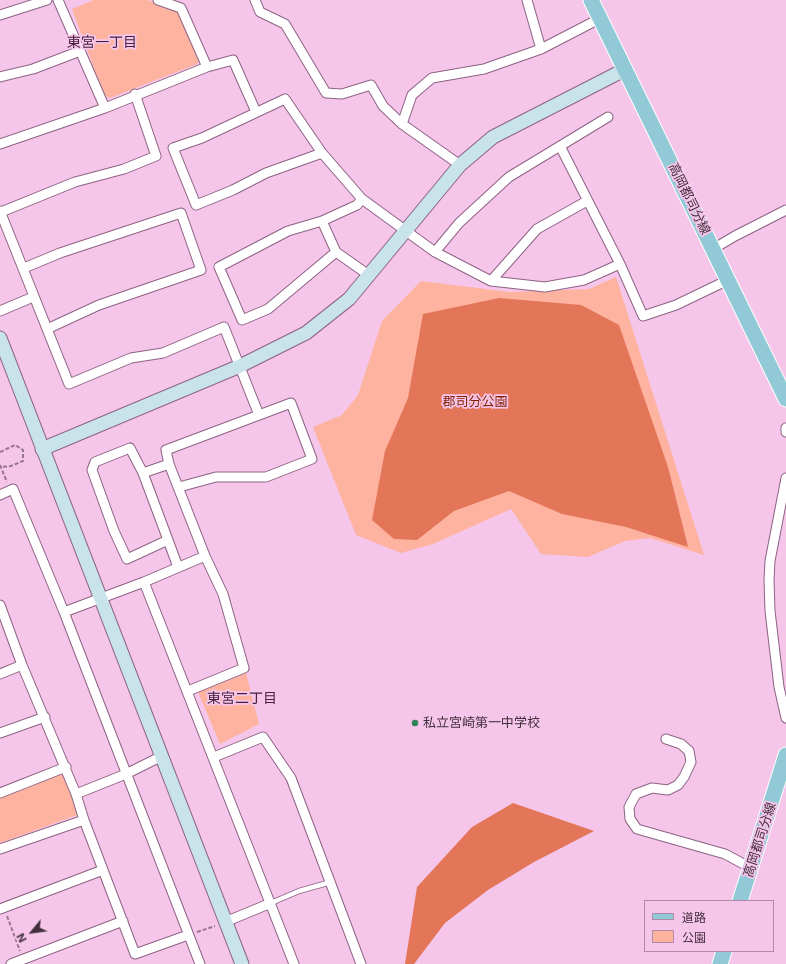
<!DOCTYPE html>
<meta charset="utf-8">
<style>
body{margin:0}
#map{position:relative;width:786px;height:964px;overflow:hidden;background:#f6c6ea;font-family:Inter,"Noto Sans JP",sans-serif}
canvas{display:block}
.legend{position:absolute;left:644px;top:900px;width:130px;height:52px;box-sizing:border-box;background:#f6c6ea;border:1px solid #ae8aa5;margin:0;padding:5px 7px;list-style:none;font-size:12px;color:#422f3e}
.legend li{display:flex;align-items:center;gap:8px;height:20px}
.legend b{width:20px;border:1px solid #ae8aa5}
.north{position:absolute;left:12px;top:912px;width:40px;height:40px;-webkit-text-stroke:3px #f6c6ea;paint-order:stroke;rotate:241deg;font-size:11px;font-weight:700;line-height:16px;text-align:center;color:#422f3e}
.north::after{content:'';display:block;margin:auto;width:14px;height:18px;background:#422f3e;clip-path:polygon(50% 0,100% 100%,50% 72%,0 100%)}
</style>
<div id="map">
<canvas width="786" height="964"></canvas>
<ul class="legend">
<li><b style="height:5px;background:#91c9d6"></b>道路</li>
<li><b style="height:11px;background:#fdb39f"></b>公園</li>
</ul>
<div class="north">N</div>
</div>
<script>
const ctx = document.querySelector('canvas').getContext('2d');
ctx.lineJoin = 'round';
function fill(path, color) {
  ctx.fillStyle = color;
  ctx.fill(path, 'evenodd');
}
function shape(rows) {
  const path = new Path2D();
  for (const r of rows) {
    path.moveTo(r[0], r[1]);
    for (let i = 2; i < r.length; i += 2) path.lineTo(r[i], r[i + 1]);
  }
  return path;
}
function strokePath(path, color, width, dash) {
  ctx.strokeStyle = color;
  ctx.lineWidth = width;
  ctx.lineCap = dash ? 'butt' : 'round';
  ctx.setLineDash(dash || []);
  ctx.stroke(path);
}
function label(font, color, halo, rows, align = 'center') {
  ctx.font = font + ' Inter,"Noto Sans JP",sans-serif';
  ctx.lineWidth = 3.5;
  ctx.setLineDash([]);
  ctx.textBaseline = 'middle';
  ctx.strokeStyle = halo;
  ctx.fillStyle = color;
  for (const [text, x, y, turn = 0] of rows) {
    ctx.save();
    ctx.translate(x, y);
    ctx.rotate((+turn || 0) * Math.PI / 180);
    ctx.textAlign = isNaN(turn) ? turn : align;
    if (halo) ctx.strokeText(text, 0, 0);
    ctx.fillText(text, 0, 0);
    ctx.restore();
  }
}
const green = shape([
 [94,0,148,0,177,10,199,60,197,64,110,98,104,95,72,9],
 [616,277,704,555,650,538,625,541,588,557,541,554,511,509,433,544,401,553,356,535,313,427,342,415,358,395,382,321,421,281,510,292,589,289],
 [246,673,259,724,220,744,198,692],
 [62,772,66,776,80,811,77,815,0,843,0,798]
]);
const forest = shape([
 [499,298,581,305,619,325,668,467,688,547,626,527,562,514,509,491,454,511,417,540,394,539,372,520,385,451,408,398,423,314],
 [513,803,594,831,534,862,488,890,445,923,414,964,405,964,417,887,472,827]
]);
const path = shape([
 [0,452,15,445,23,450,23,461,11,466,1,467],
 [0,465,7,482],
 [7,916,20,951],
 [197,932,215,926]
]);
const lane = shape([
 [271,903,299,891,331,882]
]);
const street = shape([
 [58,0,105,108],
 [158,0,181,8,207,67],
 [255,0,260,12,285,24,326,93,342,94,371,85,383,106,402,124,460,165],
 [527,0,541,49],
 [0,15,47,0],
 [0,77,33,69,80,51],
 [402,124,412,95,432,78,484,69,541,49,599,19],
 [0,144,105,108,207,67,233,60,256,112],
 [560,146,620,264,643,316,676,305,728,280],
 [322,153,266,173,233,190,196,205,173,148,202,138,285,99,322,153,362,199,435,252,491,281,545,287,584,280,620,264],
 [0,211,69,384,131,358,163,353,224,327,259,415],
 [1,212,75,182,124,169,156,156,135,94],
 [322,221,336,252,370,276],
 [713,249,735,236,786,210],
 [336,252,268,309,242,320,219,267,288,231,322,221,357,205,362,199],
 [435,252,459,223,509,177,608,117],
 [24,268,60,253,181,213,201,270,99,305,47,329],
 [491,281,537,229,587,201],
 [0,311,33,297],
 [786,428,786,432],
 [143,473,169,464],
 [786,478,770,561,769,580,770,611,779,687,786,718],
 [179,487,216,477,266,477,312,459,291,403,166,450,169,464,205,556,223,594,244,668,188,691],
 [0,495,13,489,64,612,200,964],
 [168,540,127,559,114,531,92,470,95,462,130,448,143,473,168,540,178,567],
 [144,582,294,964],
 [0,605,22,665,76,794,84,820,135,954,188,935],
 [64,612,144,582,205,556],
 [0,674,22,665],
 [0,733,45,717],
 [666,739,681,744,689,751,691,762,684,777,678,785,668,790,652,788,636,794,629,807,630,819,637,829,725,854,751,868],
 [214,757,263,737,291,778,361,964],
 [0,793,66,767],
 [76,794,126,774,162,756],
 [0,849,84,820],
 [0,909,103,870],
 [225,922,271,903],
 [11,964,123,921]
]);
const secondary = shape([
 [0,338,242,964],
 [42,449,240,366,306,333,349,299,460,165,493,137,624,70]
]);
const primary = shape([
 [591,0,786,399],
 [740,901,786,755],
 [720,964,724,951]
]);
const markers = [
 [415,723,4,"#308355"]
];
const streetNames = [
 ["高岡都司分線",689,199,64],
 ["高岡都司分線",760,840,-72]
];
const parkNames = [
 ["郡司分公園",475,402]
];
const poiNames = [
 ["私立宮崎第一中学校",423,723]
];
const neighbourhoodNames = [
 ["東宮一丁目",102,43],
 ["東宮二丁目",242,699]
];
fill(green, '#fdb39f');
fill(forest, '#e37559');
strokePath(lane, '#8d6283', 6);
strokePath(street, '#8d6283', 11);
strokePath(secondary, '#8d6283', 15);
strokePath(primary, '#fff', 17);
strokePath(path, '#97768f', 2, [4, 2]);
strokePath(lane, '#fff', 4.5);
strokePath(street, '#fff', 9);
strokePath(secondary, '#c8e4ea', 13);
strokePath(primary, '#91c9d6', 15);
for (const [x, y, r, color] of markers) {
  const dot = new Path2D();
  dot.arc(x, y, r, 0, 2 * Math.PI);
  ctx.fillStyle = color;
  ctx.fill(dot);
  strokePath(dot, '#f6c6ea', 1.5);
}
label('13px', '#422f3e', '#f6c6ea', streetNames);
label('13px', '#842102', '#f6c6ea', parkNames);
label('13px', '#422f3e', '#f6c6ea', poiNames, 'left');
label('14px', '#46203e', '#f6c6ea', neighbourhoodNames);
</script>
